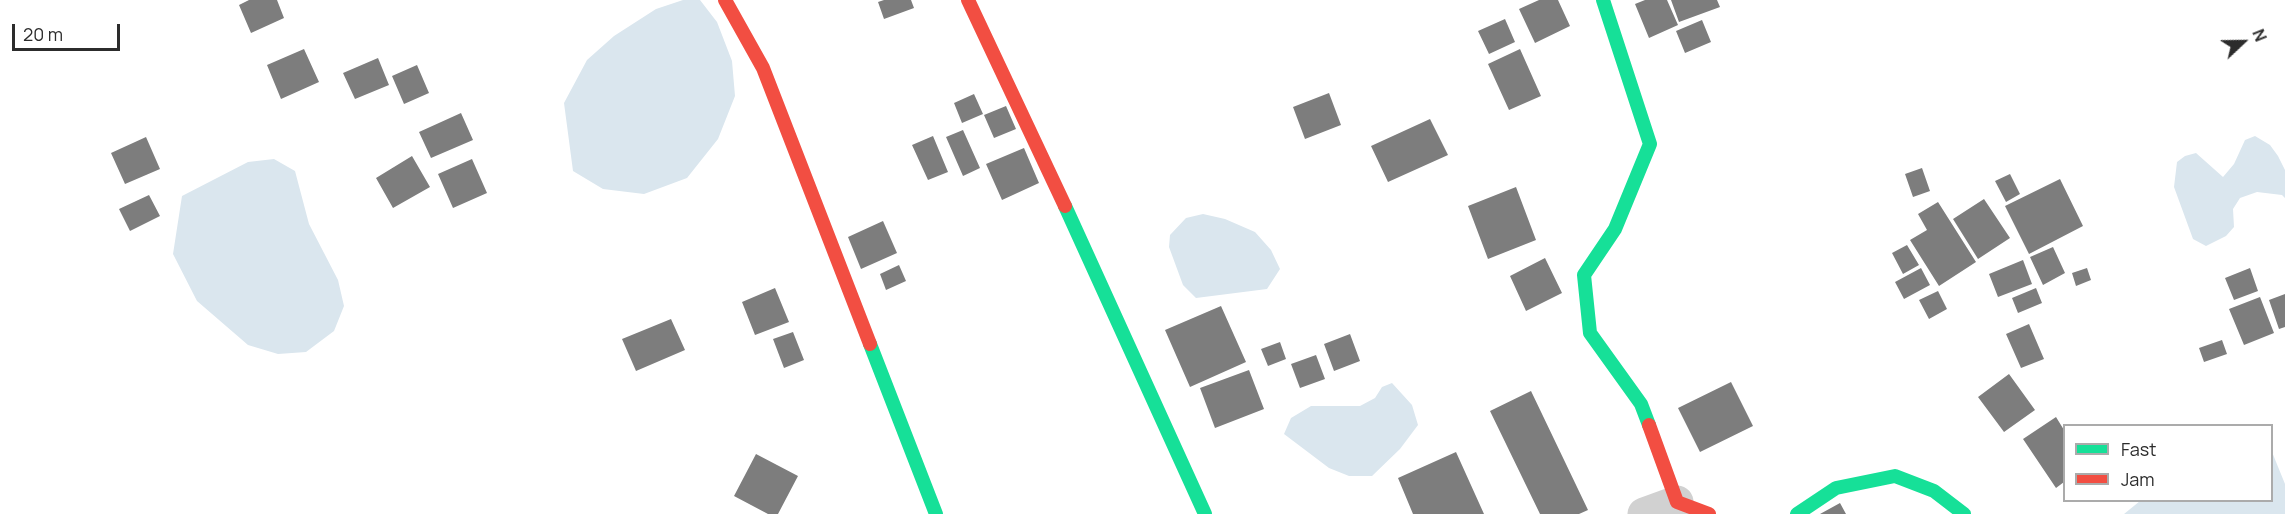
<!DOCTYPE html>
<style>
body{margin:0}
#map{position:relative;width:2285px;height:514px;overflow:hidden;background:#fff;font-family:Manrope,sans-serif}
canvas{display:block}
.legend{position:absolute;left:2063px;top:424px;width:210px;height:78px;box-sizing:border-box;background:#fff;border:2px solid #ababab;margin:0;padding:8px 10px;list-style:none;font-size:18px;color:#2c2c2c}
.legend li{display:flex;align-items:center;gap:12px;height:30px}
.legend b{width:30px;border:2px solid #ababab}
.north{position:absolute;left:2213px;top:12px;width:60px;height:60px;-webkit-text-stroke:4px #fff;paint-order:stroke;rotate:68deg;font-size:16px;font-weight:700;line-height:24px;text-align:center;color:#2c2c2c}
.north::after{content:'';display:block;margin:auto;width:21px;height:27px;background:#2c2c2c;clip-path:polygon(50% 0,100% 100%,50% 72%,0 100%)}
.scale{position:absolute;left:12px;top:24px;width:108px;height:27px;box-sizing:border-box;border:3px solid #2c2c2c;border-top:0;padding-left:8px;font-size:18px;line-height:21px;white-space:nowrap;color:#2c2c2c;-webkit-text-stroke:4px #fff;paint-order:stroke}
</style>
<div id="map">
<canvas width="2285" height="514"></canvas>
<ul class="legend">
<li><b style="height:8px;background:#16e098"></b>Fast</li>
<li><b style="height:8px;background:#f24e42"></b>Jam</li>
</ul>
<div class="north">N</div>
<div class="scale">20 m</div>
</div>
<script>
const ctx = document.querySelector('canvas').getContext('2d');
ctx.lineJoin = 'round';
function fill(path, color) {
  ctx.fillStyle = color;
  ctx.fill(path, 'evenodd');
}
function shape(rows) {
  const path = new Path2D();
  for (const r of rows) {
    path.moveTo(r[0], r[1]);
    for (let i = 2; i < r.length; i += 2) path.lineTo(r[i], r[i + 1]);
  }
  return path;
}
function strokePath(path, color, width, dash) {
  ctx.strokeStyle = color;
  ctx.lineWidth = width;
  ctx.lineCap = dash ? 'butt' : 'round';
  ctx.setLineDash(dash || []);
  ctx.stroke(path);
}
const water = shape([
 [683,0,700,0,717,22,732,61,735,96,718,139,687,178,644,194,603,189,573,171,564,103,587,60,614,36,656,9],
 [2255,136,2270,145,2278,156,2285,170,2285,198,2282,195,2257,192,2240,198,2233,209,2234,227,2226,236,2206,246,2193,239,2174,187,2177,162,2185,156,2196,153,2223,177,2234,164,2245,140],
 [274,159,295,171,309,224,338,280,344,306,334,331,306,352,278,354,248,345,197,301,173,254,182,196,248,162],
 [1203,214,1225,219,1255,232,1271,250,1280,269,1267,289,1196,298,1183,285,1169,247,1170,235,1186,218],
 [1392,383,1412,405,1418,425,1400,449,1372,476,1349,476,1329,468,1284,434,1291,418,1311,406,1360,406,1375,398,1382,387],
 [2272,452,2285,484,2285,514,2124,514,2140,501,2272,500]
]);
const building = shape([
 [249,0,277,0,284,18,251,33,239,5],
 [884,0,911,0,914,8,884,19,878,2],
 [1539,0,1558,0,1570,26,1535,43,1519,9],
 [1645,0,1667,0,1678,25,1649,38,1635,4],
 [1671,0,1717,0,1720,7,1679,22],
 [1505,19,1515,42,1489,54,1478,31],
 [1702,20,1711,42,1685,53,1676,31],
 [304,49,319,82,281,99,267,65],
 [1520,49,1541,96,1509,110,1488,64],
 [378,58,389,85,355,99,343,73],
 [417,65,429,93,404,104,392,76],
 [1329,93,1341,125,1305,139,1293,107],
 [974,94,983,114,962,123,954,103],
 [1006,106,1016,129,994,138,984,115],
 [461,113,473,140,431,158,419,132],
 [1430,119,1448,155,1388,182,1371,146],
 [963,130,980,168,963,176,946,137],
 [933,136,948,172,928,180,912,145],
 [146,137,160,169,125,184,111,153],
 [1024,148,1039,183,1002,200,986,164],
 [412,156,430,187,393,208,376,178],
 [472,159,487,193,453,208,438,174],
 [1922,168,1930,191,1913,197,1905,174],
 [2010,174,2020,194,2006,202,1995,181],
 [2060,179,2083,226,2029,254,2005,206],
 [1516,187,1536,240,1488,259,1468,206],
 [149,195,160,216,130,231,119,209],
 [1984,199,2010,238,1978,259,1953,219],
 [1938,202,1976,262,1939,286,1910,240,1927,230,1918,214],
 [883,221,897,253,861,269,848,237],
 [1907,245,1919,265,1903,274,1892,253],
 [2053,247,2065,273,2043,285,2030,257],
 [1545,258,1562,293,1526,311,1510,276],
 [2023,260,2032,284,1998,297,1989,274],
 [899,265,906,281,886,290,880,274],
 [1921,268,1930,285,1904,299,1895,282],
 [2087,268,2091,280,2076,286,2072,273],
 [2250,268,2258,291,2234,300,2225,278],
 [775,288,789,322,755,335,742,302],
 [2036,288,2042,303,2018,313,2012,298],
 [1938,291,1947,309,1929,319,1919,300],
 [2285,294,2285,327,2279,329,2269,300],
 [2260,297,2274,333,2244,345,2229,309],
 [1221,306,1246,362,1190,387,1165,330],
 [671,319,685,350,636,371,622,339],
 [2029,324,2044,359,2021,368,2006,334],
 [793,332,804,360,784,368,773,339],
 [1350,334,1360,361,1334,371,1324,344],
 [2222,340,2227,354,2204,362,2199,348],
 [1280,342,1286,359,1268,366,1261,349],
 [1316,355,1325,379,1300,388,1291,364],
 [1249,370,1264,409,1215,428,1200,388],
 [2009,374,2035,410,2004,432,1978,397],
 [1731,382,1753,426,1700,452,1678,408],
 [1531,391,1588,510,1579,514,1540,514,1490,411],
 [2056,417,2064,430,2064,482,2056,488,2023,439],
 [1456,452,1484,514,1413,514,1398,478],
 [756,454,798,476,778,514,768,514,734,496],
 [1840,503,1846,514,1820,514]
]);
const street = shape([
 [1644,514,1677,502]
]);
const fast = shape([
 [1603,0,1650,144,1615,229,1584,275,1590,333,1641,404,1649,425],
 [1065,206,1205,514],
 [870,344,936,514],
 [1797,514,1836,488,1895,476,1934,491,1964,514]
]);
const jam = shape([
 [725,0,763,68,870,344],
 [968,0,1065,206],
 [1649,425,1677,502,1709,514]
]);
fill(water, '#dae6ee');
fill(building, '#7d7d7d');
strokePath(street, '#d1d1d1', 33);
strokePath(fast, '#16e098', 14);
strokePath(jam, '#f24e42', 14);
</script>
